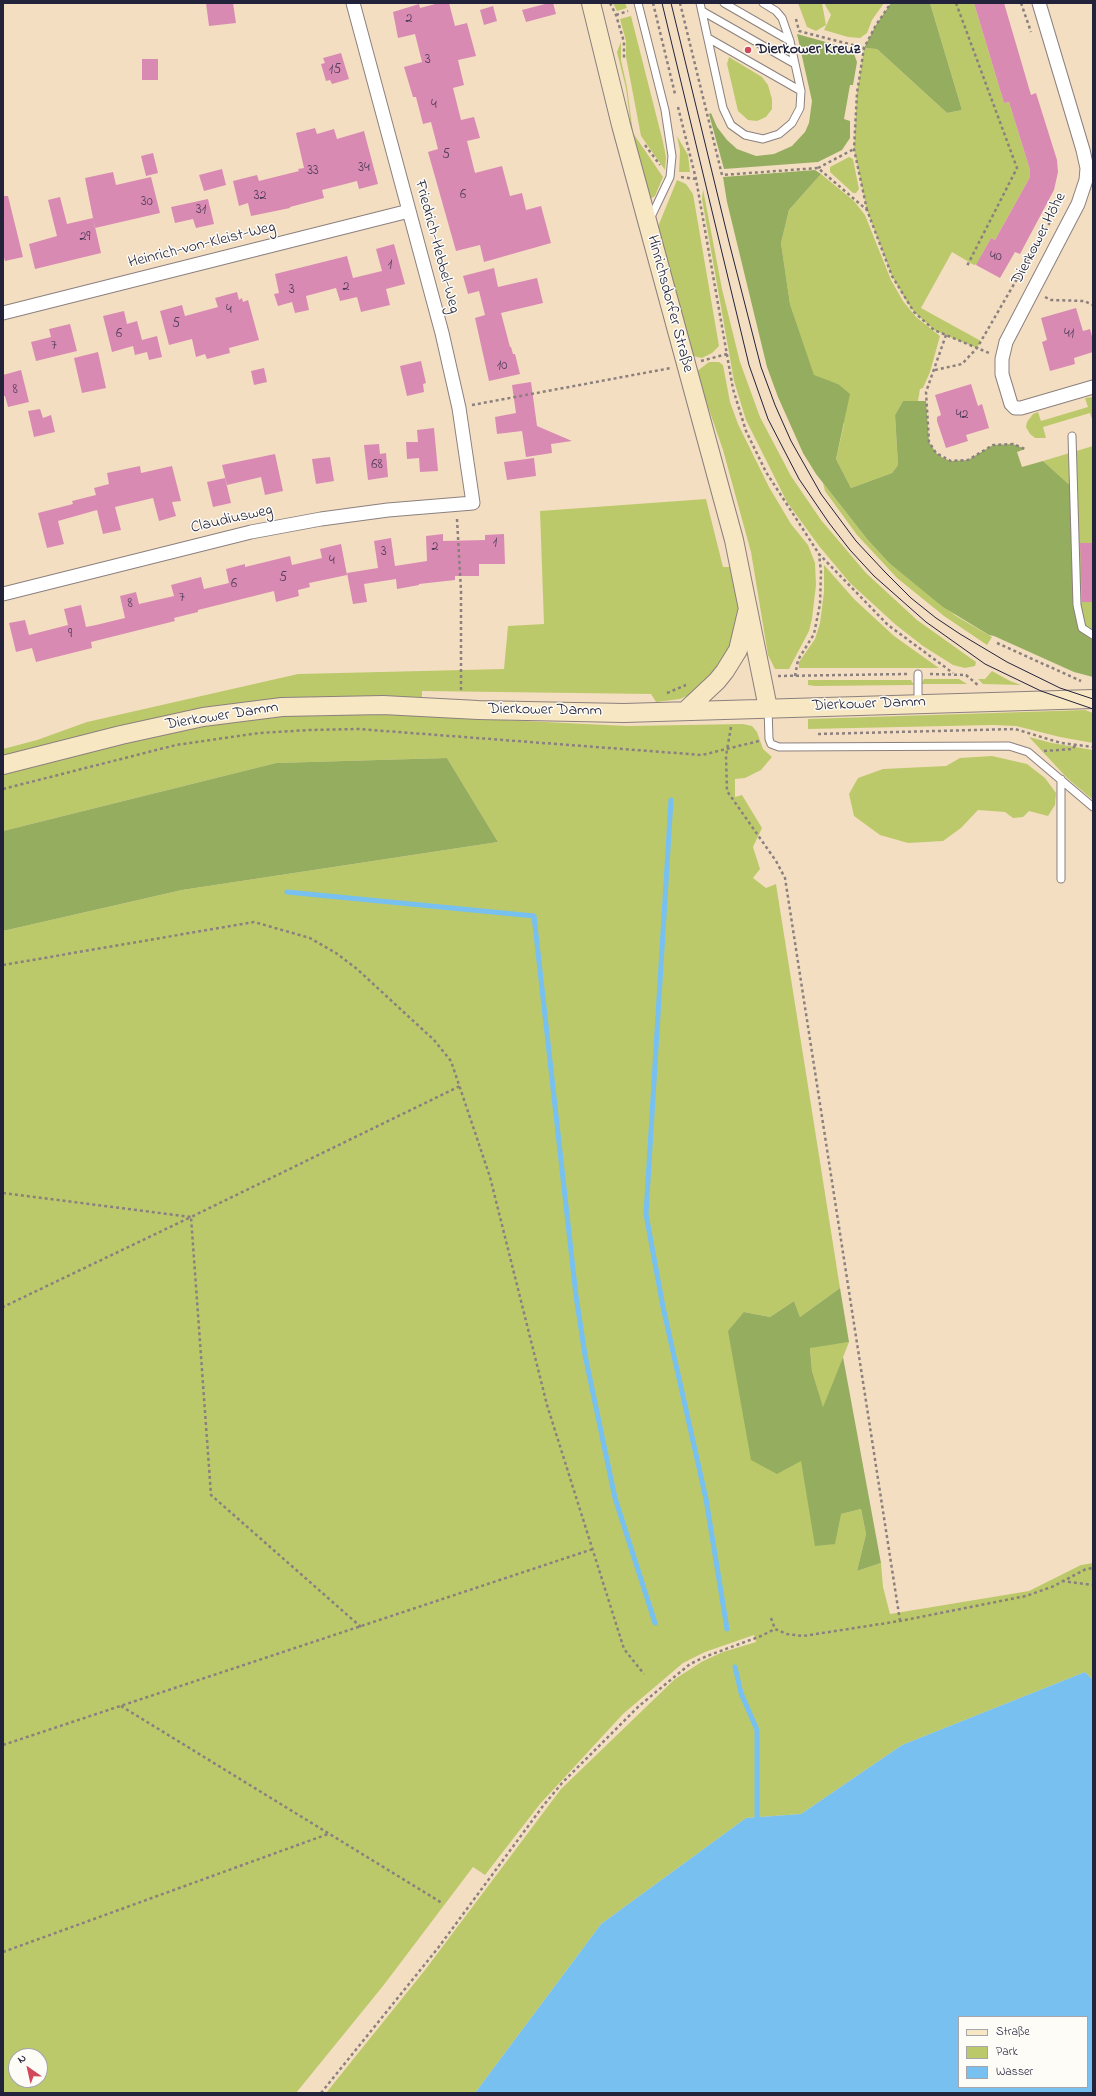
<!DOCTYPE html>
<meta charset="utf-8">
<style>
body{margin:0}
#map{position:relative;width:1096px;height:2096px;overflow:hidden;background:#f4dec2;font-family:"Indie Flower",sans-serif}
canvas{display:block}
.frame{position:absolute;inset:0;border:4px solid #22223b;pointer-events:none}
.legend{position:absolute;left:958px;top:2016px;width:130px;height:72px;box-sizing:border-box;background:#fdfcf7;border:1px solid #a5a5ac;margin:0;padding:5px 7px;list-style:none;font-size:12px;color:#22223b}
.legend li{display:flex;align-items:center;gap:8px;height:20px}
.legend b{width:20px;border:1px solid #a5a5ac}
.north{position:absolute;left:8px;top:2048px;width:40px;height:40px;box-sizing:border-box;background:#fdfcf7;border:1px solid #a5a5ac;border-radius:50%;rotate:326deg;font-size:11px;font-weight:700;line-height:16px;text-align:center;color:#22223b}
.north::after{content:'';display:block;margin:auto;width:14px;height:18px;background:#d1495b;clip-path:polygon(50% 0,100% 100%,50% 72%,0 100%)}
</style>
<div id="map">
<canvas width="1096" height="2096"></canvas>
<div class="frame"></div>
<ul class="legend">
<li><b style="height:5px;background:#f8e7c3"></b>Straße</li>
<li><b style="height:11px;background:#bcc96b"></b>Park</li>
<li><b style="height:11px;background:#77c0ef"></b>Wasser</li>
</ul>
<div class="north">N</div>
</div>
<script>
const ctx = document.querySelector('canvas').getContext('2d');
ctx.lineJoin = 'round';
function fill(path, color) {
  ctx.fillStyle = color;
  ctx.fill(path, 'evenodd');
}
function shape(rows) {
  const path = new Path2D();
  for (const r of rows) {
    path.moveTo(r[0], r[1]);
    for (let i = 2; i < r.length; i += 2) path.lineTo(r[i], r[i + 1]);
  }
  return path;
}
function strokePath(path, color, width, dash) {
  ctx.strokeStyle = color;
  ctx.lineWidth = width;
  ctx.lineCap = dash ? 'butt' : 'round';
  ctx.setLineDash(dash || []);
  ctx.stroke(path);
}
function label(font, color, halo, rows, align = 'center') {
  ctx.font = font + ' "Indie Flower",sans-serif';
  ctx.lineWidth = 3;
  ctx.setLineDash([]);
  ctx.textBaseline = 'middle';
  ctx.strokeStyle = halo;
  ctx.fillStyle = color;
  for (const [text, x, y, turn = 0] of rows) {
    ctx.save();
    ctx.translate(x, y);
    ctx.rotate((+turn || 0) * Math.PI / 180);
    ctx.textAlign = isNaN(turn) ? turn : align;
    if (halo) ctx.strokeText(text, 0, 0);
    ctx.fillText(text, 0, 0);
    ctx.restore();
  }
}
const green = shape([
 [613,3,625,3,627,8,617,11],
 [798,3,822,3,826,25,816,31,807,27],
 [824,3,884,3,872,20,867,33,860,38,848,37,824,30,831,15],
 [930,3,974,3,1004,103,1009,102,1030,170,1030,177,995,240,991,238,977,264,974,265,952,252,921,308,981,341,977,348,934,330,914,312,907,302,892,276,867,210,854,149,857,93,864,48,877,49,947,113,962,110],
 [631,16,663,142,666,157,665,170,641,136,626,57,626,41,620,19],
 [621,42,621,60,627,87,633,133,663,177,655,196,650,199,632,134,626,88,617,52],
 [729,57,762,77,768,85,772,99,772,109,766,117,757,121,748,120,738,111,727,64],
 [677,136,688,155,690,172,679,172,680,150],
 [849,157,853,159,859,189,856,193,853,193,830,172,830,167],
 [821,174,854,201,865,215,891,280,903,301,916,317,940,336,930,372,923,388,920,389,918,401,903,401,895,415,898,465,892,473,851,488,836,459,844,424,838,384,814,376,790,304,781,243,789,210],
 [677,180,686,184,693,194,719,346,712,353,702,358,692,356,657,229],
 [703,189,722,289,740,362,760,417,791,476,821,520,866,573,917,620,976,662,975,666,965,668,953,665,923,646,896,625,850,583,819,546,787,502,746,420,734,381,702,199],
 [709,362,719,362,723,365,730,402,738,424,769,487,791,524,808,545,815,563,816,585,812,619,809,631,789,669,775,669,768,655,751,552,723,450,696,372],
 [1093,397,1093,422,1090,413,1043,427,1046,438,1035,438,1030,434,1026,427,1027,422,1033,414,1038,412,1041,421,1088,407,1085,398],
 [1093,446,1093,635,1080,623,1073,488,1043,461],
 [823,483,867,539,889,563,956,616,992,637,987,645,944,616,897,578,857,535,825,491],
 [706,499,723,567,732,567,737,589,740,621,728,660,698,691,680,699,656,702,651,694,422,691,422,716,627,726,743,724,752,726,757,732,763,749,772,757,761,770,745,778,735,779,735,797,742,795,762,828,753,847,760,869,753,878,766,888,776,884,840,1288,800,1317,794,1301,770,1317,744,1312,801,1461,841,1514,861,1509,866,1534,857,1571,881,1563,883,1587,890,1614,1029,1591,1081,1565,1093,1563,1093,1680,1085,1672,902,1745,801,1814,746,1818,601,1924,475,2093,326,2093,425,1970,561,1789,675,1679,703,1661,723,1652,756,1642,754,1635,705,1652,683,1663,623,1714,540,1804,485,1875,473,1867,383,1986,296,2093,3,2093,3,931,182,890,498,842,447,758,276,763,3,831,3,749,37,740,87,722,298,674,504,669,508,626,544,624,540,511],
 [16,2056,40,2056,40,2080,16,2080],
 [824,565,854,599,894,636,939,668,799,668,799,662,815,639,820,623,824,592],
 [992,671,1010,681,1021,685,983,684,978,679,985,679],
 [924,679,959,679,967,684,921,684],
 [808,680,911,680,914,685,815,686,808,685],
 [1085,710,1093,713,1093,743,1060,737,1016,726,993,725,808,729,808,719],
 [1029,737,1052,743,1093,750,1093,800,1067,778],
 [992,756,1027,764,1045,778,1056,793,1055,805,1048,816,1029,811,1023,817,1013,818,1005,812,978,810,961,828,943,841,908,843,880,835,854,816,849,794,858,778,883,769,946,766,960,758],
 [849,1342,823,1408,812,1371,810,1347]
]);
const forest = shape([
 [891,3,930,3,962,110,947,113,877,49,864,48,876,25],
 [797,34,844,47,854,54,857,62,853,85,850,85,844,119,850,121,850,138,842,150,818,162,724,169,709,114,711,113,717,127,727,140,737,149,756,156,774,154,792,146,805,132,809,123,812,101],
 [815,170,821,174,789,210,781,243,790,304,814,375,838,384,850,394,836,459,851,488,892,473,898,465,895,415,903,401,926,401,929,442,936,453,943,458,951,461,968,460,993,445,1013,444,1025,449,1017,452,1022,467,1043,461,1073,488,1080,623,1093,635,1093,677,1074,672,994,636,989,635,943,607,889,563,867,539,816,474,803,453,778,397,767,367,727,202,723,177],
 [447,758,498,842,182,890,3,931,3,831,276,763],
 [840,1288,849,1342,810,1348,812,1371,823,1407,843,1357,881,1563,857,1571,866,1534,861,1509,841,1514,835,1544,815,1546,801,1461,777,1474,751,1460,728,1331,744,1312,770,1317,794,1301,800,1317]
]);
const water = shape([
 [1085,1672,1093,1680,1093,2093,475,2093,601,1924,746,1818,801,1814,902,1745],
 [959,2017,1087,2017,1087,2087,959,2087]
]);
const stream = shape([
 [671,800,646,1214,663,1307,706,1499,727,1629],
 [287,892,534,916,576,1296,585,1355,615,1498,655,1623],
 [735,1667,741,1693,757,1730,757,1818]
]);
const building = shape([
 [206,3,233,3,236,23,209,26],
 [439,3,449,3,455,26,467,23,476,56,458,60,464,85,453,88,461,120,474,117,480,138,467,141,475,173,502,166,510,196,522,193,526,210,541,206,551,243,484,262,480,245,456,251,428,152,438,149,431,122,423,124,416,97,413,97,404,67,422,62,415,34,398,38,393,12,419,4,420,8],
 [549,3,553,3,556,14,526,22,522,10],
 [974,3,1004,3,1031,95,1036,93,1057,160,1058,172,1054,190,1020,254,1015,252,1000,278,976,265,991,238,995,240,1030,177,1030,170,1009,102,1004,103],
 [493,6,497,21,484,25,480,10],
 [341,53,349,79,332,84,330,80,326,81,321,64,325,63,323,58],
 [142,59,158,59,158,80,142,80],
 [315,128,317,134,334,129,337,139,364,131,378,184,359,189,357,181,322,190,324,198,290,207,290,208,251,216,248,203,239,206,233,181,257,175,259,181,299,171,298,169,304,168,296,133],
 [153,153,158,173,146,176,141,156],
 [222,169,226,185,204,191,199,175],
 [113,172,116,185,151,177,160,213,95,228,85,178],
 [3,196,8,196,23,257,5,261,3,254],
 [60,197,67,224,93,218,101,253,35,269,29,244,57,236,48,200],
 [208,199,214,224,196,228,193,219,175,223,171,207],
 [394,244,405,284,386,289,390,305,361,312,357,297,340,301,336,288,306,296,309,310,295,313,292,302,278,306,274,294,279,293,275,274,347,256,353,278,382,271,376,249],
 [494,268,498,287,537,278,543,303,501,313,510,347,511,347,513,354,515,354,520,374,489,381,475,318,485,315,479,291,468,294,463,276],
 [237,292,239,300,242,298,243,302,248,300,259,340,229,348,230,353,207,359,205,354,196,357,192,339,169,345,160,311,182,305,185,316,218,307,215,298],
 [1076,308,1083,331,1090,329,1093,340,1093,352,1074,358,1075,364,1050,371,1042,342,1047,340,1041,318],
 [124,311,127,324,137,321,142,340,157,336,162,357,149,360,147,352,135,355,133,346,112,352,103,316],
 [70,324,77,351,36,361,31,342,51,337,49,329],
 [98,352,106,388,82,393,74,358],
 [421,361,426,383,423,384,424,392,407,396,400,366],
 [264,368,267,382,254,385,251,371],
 [21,370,29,402,8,407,5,396,3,396,3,375],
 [531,382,537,426,572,441,551,444,552,453,526,457,522,431,497,434,495,417,516,413,512,385],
 [971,384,978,406,982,404,989,428,966,435,968,441,946,448,937,421,937,417,941,415,935,395],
 [40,409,43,418,51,415,55,432,34,437,28,411],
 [434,428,438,471,420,472,419,458,407,459,406,442,418,442,417,430],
 [379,444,380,454,386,453,388,477,368,480,364,445],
 [275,454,283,491,265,495,261,477,227,485,222,465],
 [330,457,334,481,316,484,312,459],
 [534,458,536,476,507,480,504,462],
 [140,466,141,473,172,466,181,501,172,502,176,516,159,521,153,498,115,507,121,530,103,534,97,510,58,521,64,544,47,548,38,513,73,504,72,501,96,495,94,488,109,484,107,473],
 [225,478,231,503,213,507,207,482],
 [443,534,443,541,485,540,485,535,504,534,505,564,479,564,479,576,455,576,455,580,419,584,419,585,397,589,396,579,364,584,367,602,353,604,347,573,378,568,374,541,391,538,395,566,427,561,426,536],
 [1080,543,1093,543,1093,602,1082,602],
 [341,544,347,575,309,583,310,587,298,590,299,596,276,602,274,591,198,610,198,612,174,618,175,621,91,642,92,648,36,662,32,648,16,652,9,623,25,620,29,635,68,625,64,609,81,605,86,627,96,625,125,618,120,596,136,592,139,604,174,596,171,585,201,577,204,589,229,583,226,569,245,564,245,567,290,556,292,565,322,558,320,549]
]);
const path = shape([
 [610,3,616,15,624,42,624,58],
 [653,3,675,94],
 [680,3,722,175,818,168,867,210,892,276,914,312,934,330,989,353],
 [956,3,1017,168,967,266],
 [1021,3,1031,32],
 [616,15,628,11],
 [796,19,799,31,864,48],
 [678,107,696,179,733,389,746,431,766,472,819,554,888,625,953,673],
 [645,145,660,165],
 [818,168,854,149],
 [681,177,696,179],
 [867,210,854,149,857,93,864,48,876,25,891,3],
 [1045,297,1051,300,1084,301,1093,305],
 [946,335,926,392,929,442,936,453,951,461,968,460,993,445,1013,444,1025,449],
 [701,361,727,354],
 [935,370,962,364,977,348,1050,222],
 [472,405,671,368],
 [457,519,461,591,461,693],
 [997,643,1081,681],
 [930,674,966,675,979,686],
 [778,676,907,674],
 [795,676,798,660,814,634,820,604,821,572,819,554],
 [667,693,686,685],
 [731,727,726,756,727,791,776,861,785,878,900,1621],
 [818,734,1015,729,1061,743,1093,747],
 [1044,751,1073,749,1075,745],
 [3,789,176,745,259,733,310,730,358,729,702,755,759,741],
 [3,965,254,922,310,938,336,953,357,969,434,1040,451,1061,490,1177,547,1405,624,1649,644,1674],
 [3,1193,191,1217,3,1307],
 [1062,1581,1093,1585],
 [771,1618,775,1629,787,1634,803,1636,900,1621,1026,1596,1054,1586,1086,1569,1093,1568],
 [361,1627,211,1495,191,1217,460,1086],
 [121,1706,442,1903],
 [3,1745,593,1549],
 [3,1952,328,1834],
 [321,2093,438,1948,543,1806,562,1783,639,1706,690,1664,707,1656,761,1636,775,1629]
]);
const lane = shape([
 [638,3,665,110,672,156,670,177,650,219],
 [700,3,723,108,731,125,745,135,763,139,779,134,792,123,800,108,801,91,790,41,782,18,776,11,763,3],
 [724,3,790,41],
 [702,11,795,64],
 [708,38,801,91],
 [1072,436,1077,605,1082,628,1093,635],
 [918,674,918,703],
 [768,708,769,739,771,744,779,747,1009,746,1028,752,1093,807],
 [1061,779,1061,879]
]);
const street = shape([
 [1039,3,1083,150,1087,168,1086,180,1078,204,1006,342,1002,359,1002,374,1011,404,1015,408,1021,408,1093,387],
 [3,313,409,211],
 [3,594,251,532,321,519,388,510,473,503,459,408,442,333,353,3]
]);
const secondary = shape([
 [591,3,621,125,734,540,768,708],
 [685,711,717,681,725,671,738,650,747,612],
 [3,765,121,735,203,717,282,707,383,705,478,710,624,713,1093,699]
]);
const tram = shape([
 [662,3,749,365,768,419,799,479,829,523,850,550,874,576,926,622,985,664,1041,691,1093,709],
 [671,3,729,242,761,367,775,405,791,441,821,494,856,541,885,572,911,598,936,618,960,634,1007,662,1060,688,1093,699]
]);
const markers = [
 [748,50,4,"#d1495b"]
];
const numberNames = [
 ["2",409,20],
 ["3",428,61],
 ["15",335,71],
 ["4",434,106],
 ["5",446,156],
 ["34",364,169],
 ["33",313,172],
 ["6",463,196],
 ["32",260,197],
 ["30",147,203],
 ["31",201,211],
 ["29",85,238],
 ["40",996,258],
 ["1",390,266],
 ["2",346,288],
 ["3",292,291],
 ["4",229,311],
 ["5",176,325],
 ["6",119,335],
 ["41",1069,335],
 ["7",54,347],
 ["10",502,367],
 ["8",15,391],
 ["42",962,416],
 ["68",377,466],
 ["1",495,544],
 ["2",435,548],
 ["3",384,553],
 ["4",332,562],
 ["5",283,579],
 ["6",234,585],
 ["7",182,599],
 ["8",130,605],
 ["9",70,635]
];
const poiNames = [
 ["Dierkower Kreuz",756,50]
];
const streetNames = [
 ["Dierkower Höhe",1040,239,-63],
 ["Heinrich-von-Kleist-Weg",202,246,-14],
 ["Friedrich-Hebbel-Weg",436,247,75],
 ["Hinrichsdorfer Straße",669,304,75],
 ["Claudiusweg",232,520,-13],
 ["Dierkower Damm",869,705,-2],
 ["Dierkower Damm",545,711,1],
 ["Dierkower Damm",222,717,-9]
];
fill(green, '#bcc96b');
fill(forest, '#95ad5f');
fill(water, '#77c0ef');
strokePath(stream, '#77c0ef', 5);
fill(building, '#d88ab3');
strokePath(lane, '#8b807e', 9);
strokePath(street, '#8b807e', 15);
strokePath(secondary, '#8b807e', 20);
strokePath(path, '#8b807e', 2.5, [3, 3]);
strokePath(lane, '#fff', 7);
strokePath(street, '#fff', 13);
strokePath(secondary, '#f8e7c3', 18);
strokePath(tram, '#22223b', 1);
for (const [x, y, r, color] of markers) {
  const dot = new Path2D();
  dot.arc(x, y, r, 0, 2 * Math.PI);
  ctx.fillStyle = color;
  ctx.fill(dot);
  strokePath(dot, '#fdfcf7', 1.5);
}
label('14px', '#503c59', null, numberNames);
label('bold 16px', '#22223b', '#fdfcf7', poiNames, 'left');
label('16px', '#22223b', '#fdfcf7', streetNames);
</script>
